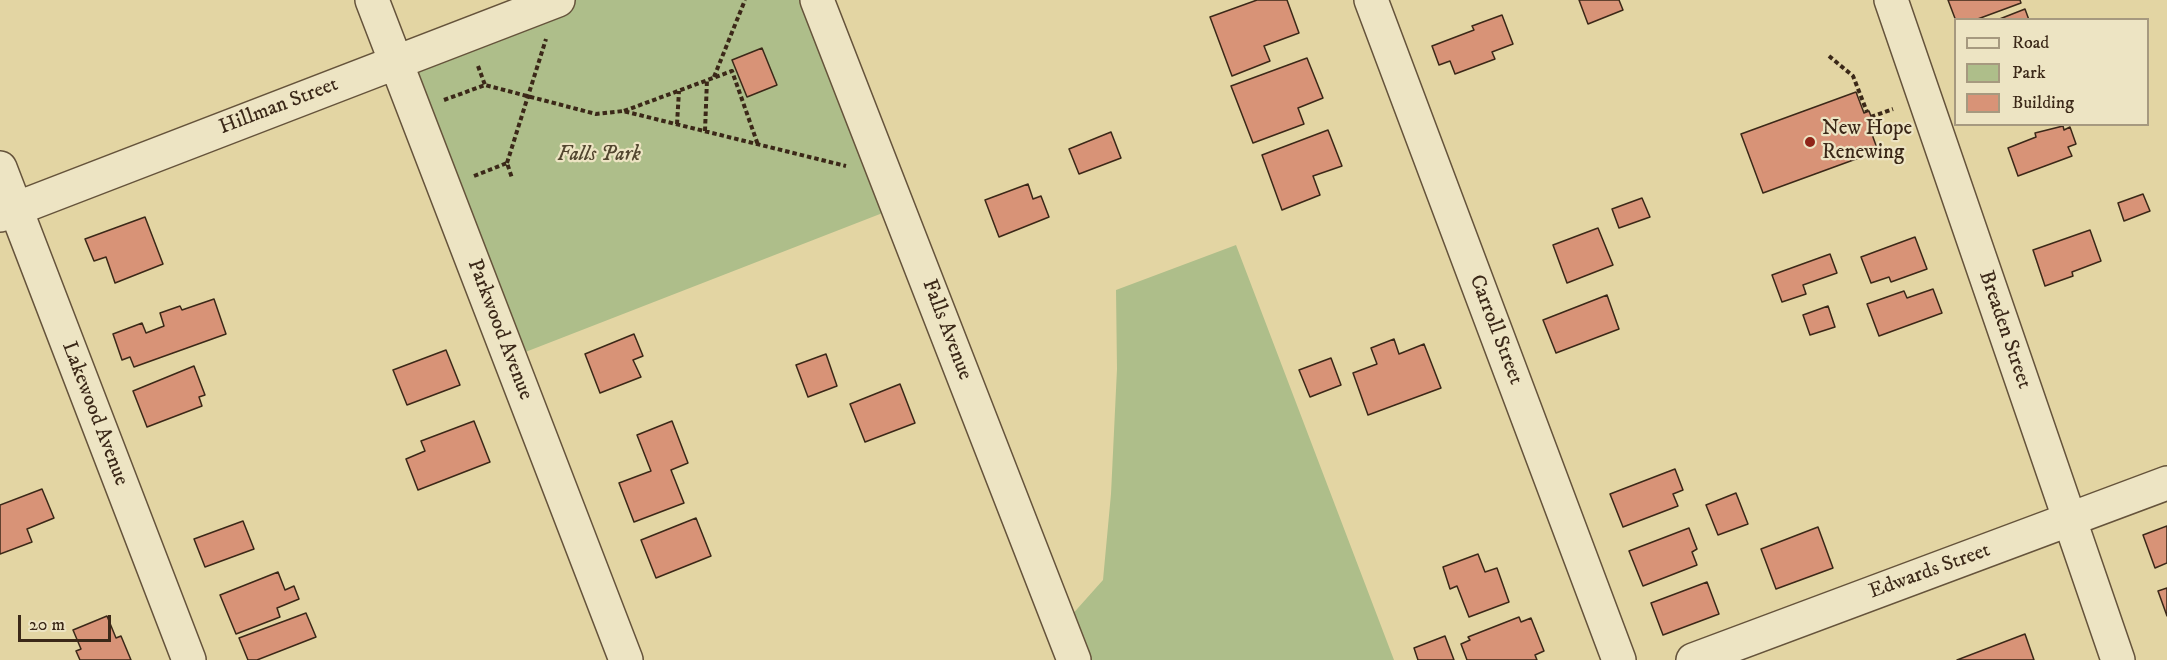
<!DOCTYPE html>
<style>
body{margin:0}
#map{position:relative;width:2167px;height:660px;overflow:hidden;background:#e3d5a3;font-family:"IM FELL DW Pica",serif}
canvas{display:block}
.legend{position:absolute;left:1954px;top:18px;width:195px;height:108px;box-sizing:border-box;background:#ede4c3;border:2px solid #a6997f;margin:0;padding:8px 10px;list-style:none;font-size:18px;color:#3b2818}
.legend li{display:flex;align-items:center;gap:12px;height:30px}
.legend b{width:30px;border:2px solid #a6997f}
.scale{position:absolute;left:18px;top:615px;width:93px;height:27px;box-sizing:border-box;border:3px solid #3b2818;border-top:0;padding-left:8px;font-size:18px;line-height:21px;white-space:nowrap;color:#3b2818;-webkit-text-stroke:4px #ede4c3;paint-order:stroke}
</style>
<div id="map">
<canvas width="2167" height="660"></canvas>
<ul class="legend">
<li><b style="height:8px;background:#ede4c3"></b>Road</li>
<li><b style="height:16px;background:#aebe8a"></b>Park</li>
<li><b style="height:16px;background:#d89377"></b>Building</li>
</ul>
<div class="scale">20 m</div>
</div>
<script>
const ctx = document.querySelector('canvas').getContext('2d');
ctx.lineJoin = 'round';
function fill(path, color) {
  ctx.fillStyle = color;
  ctx.fill(path, 'evenodd');
}
function shape(rows) {
  const path = new Path2D();
  for (const r of rows) {
    path.moveTo(r[0], r[1]);
    for (let i = 2; i < r.length; i += 2) path.lineTo(r[i], r[i + 1]);
  }
  return path;
}
function strokePath(path, color, width, dash) {
  ctx.strokeStyle = color;
  ctx.lineWidth = width;
  ctx.lineCap = dash ? 'butt' : 'round';
  ctx.setLineDash(dash || []);
  ctx.stroke(path);
}
function label(font, color, halo, rows, align = 'center') {
  ctx.font = font + ' "IM FELL DW Pica",serif';
  ctx.lineWidth = 4.5;
  ctx.setLineDash([]);
  ctx.textBaseline = 'middle';
  ctx.strokeStyle = halo;
  ctx.fillStyle = color;
  for (const [text, x, y, turn = 0] of rows) {
    ctx.save();
    ctx.translate(x, y);
    ctx.rotate((+turn || 0) * Math.PI / 180);
    ctx.textAlign = isNaN(turn) ? turn : align;
    if (halo) ctx.strokeText(text, 0, 0);
    ctx.fillText(text, 0, 0);
    ctx.restore();
  }
}
const green = shape([
 [558,0,817,0,898,207,510,358,396,62],
 [1236,245,1394,660,1074,660,1061,627,1103,580,1111,494,1117,369,1116,290]
]);
const building = shape([
 [1257,0,1287,0,1299,33,1264,46,1270,61,1232,76,1210,17,1257,0],
 [1579,0,1619,0,1623,10,1588,24,1579,0],
 [1948,0,2020,0,2021,3,1975,20,1956,21,1948,0],
 [2025,9,2029,20,1997,20,2025,9],
 [1502,15,1513,44,1492,52,1495,59,1455,74,1450,61,1439,65,1432,46,1474,30,1472,26,1502,15],
 [762,48,777,85,747,97,732,60,762,48],
 [1307,58,1323,98,1298,108,1304,124,1253,143,1231,86,1307,58],
 [1856,92,1864,113,1869,111,1874,124,1869,126,1878,151,1763,193,1741,134,1856,92],
 [2063,126,2064,130,2070,127,2076,144,2068,147,2072,156,2018,176,2008,148,2036,137,2035,133,2063,126],
 [1328,130,1342,166,1313,176,1320,195,1282,210,1262,155,1328,130],
 [1111,132,1121,158,1079,174,1069,149,1111,132],
 [1028,184,1033,199,1041,196,1049,217,999,237,985,200,1028,184],
 [2143,194,2150,211,2124,221,2118,203,2143,194],
 [1642,198,1650,217,1619,228,1612,209,1642,198],
 [145,217,163,264,115,283,106,257,94,261,85,239,145,217],
 [1598,228,1613,265,1567,283,1553,245,1598,228],
 [2090,230,2101,261,2072,272,2073,276,2045,286,2033,250,2090,230],
 [1915,237,1927,269,1891,282,1889,277,1871,283,1861,257,1915,237],
 [1830,254,1837,273,1803,285,1806,294,1782,302,1772,275,1830,254],
 [1933,289,1942,313,1879,336,1867,304,1904,291,1907,298,1933,289],
 [1607,295,1619,329,1556,353,1543,320,1607,295],
 [214,299,226,334,134,367,130,357,122,360,113,334,142,323,146,333,164,326,160,313,180,306,182,310,214,299],
 [1828,306,1835,327,1810,335,1803,315,1828,306],
 [634,334,643,356,633,360,641,377,600,393,585,354,634,334],
 [1394,339,1399,354,1424,344,1441,388,1368,415,1353,373,1377,364,1371,348,1394,339],
 [446,350,460,385,407,405,393,370,446,350],
 [826,354,837,386,808,397,796,365,826,354],
 [1331,358,1341,385,1310,397,1299,370,1331,358],
 [194,366,205,395,199,397,202,406,147,427,133,391,194,366],
 [900,384,915,423,865,442,850,404,900,384],
 [474,421,490,462,418,490,406,459,425,451,421,441,474,421],
 [672,421,688,463,671,470,684,503,634,522,619,483,651,471,637,435,672,421],
 [1675,469,1683,490,1673,494,1678,506,1623,527,1610,494,1675,469],
 [42,489,54,518,27,529,32,542,0,554,0,505,42,489],
 [1736,493,1748,524,1718,535,1706,505,1736,493],
 [696,518,711,556,656,578,641,540,696,518],
 [243,521,254,549,205,567,194,539,243,521],
 [2167,526,2167,563,2155,568,2143,535,2167,526],
 [1818,527,1833,568,1776,589,1761,549,1818,527],
 [1689,528,1697,549,1692,552,1697,565,1643,586,1629,551,1689,528],
 [1478,554,1485,572,1497,568,1509,602,1469,617,1457,586,1450,589,1443,567,1478,554],
 [278,572,285,590,294,586,299,599,277,608,280,617,236,634,220,595,278,572],
 [1707,582,1719,614,1663,635,1651,603,1707,582],
 [2167,588,2167,616,2158,591,2167,588],
 [306,613,316,637,257,660,248,660,239,638,306,613],
 [107,616,116,638,121,636,131,660,80,660,76,651,81,649,73,630,107,616],
 [1519,617,1521,622,1531,618,1544,651,1535,655,1537,660,1467,660,1461,644,1470,640,1468,637,1519,617],
 [2025,634,2034,660,1957,660,2025,634],
 [1445,636,1454,660,1418,660,1414,648,1445,636]
]);
const path = shape([
 [1829,56,1853,76,1867,112],
 [478,66,485,85],
 [714,77,745,0],
 [444,100,485,85,596,114,623,111,846,166],
 [624,111,732,71,758,145],
 [1871,117,1893,109],
 [677,124,679,91],
 [705,131,707,80],
 [507,163,546,39],
 [474,176,507,163,512,178]
]);
const minor = shape([
 [372,0,626,660],
 [817,0,1074,660],
 [1371,0,1619,660],
 [1891,0,2118,660],
 [0,168,189,660],
 [0,215,558,0],
 [1693,660,2167,483]
]);
const markers = [
 [1810,142,6,"#8f2418"]
];
const streetNames = [
 ["Hillman Street",279,107,-21],
 ["Parkwood Avenue",499,330,69],
 ["Falls Avenue",946,330,69],
 ["Carroll Street",1495,330,69],
 ["Breaden Street",2004,330,71],
 ["Lakewood Avenue",94,414,69],
 ["Edwards Street",1930,572,-20]
];
const poiNames = [
 ["New Hope",1822,130],
 ["Renewing",1822,154]
];
const parkNames = [
 ["Falls Park",599,156]
];
fill(green, '#aebe8a');
fill(building, '#d89377');
strokePath(building, '#3b2818', 1.5);
strokePath(minor, '#65533b', 36);
strokePath(path, '#3b2818', 4, [4.5, 3]);
strokePath(minor, '#ede4c3', 33);
for (const [x, y, r, color] of markers) {
  const dot = new Path2D();
  dot.arc(x, y, r, 0, 2 * Math.PI);
  ctx.fillStyle = color;
  ctx.fill(dot);
  strokePath(dot, '#ede4c3', 2);
}
label('21px', '#3b2818', '#ede4c3', streetNames);
label('21px', '#3b2818', '#ede4c3', poiNames, 'left');
label('italic 21px', '#52462f', '#ede4c3', parkNames);
</script>
